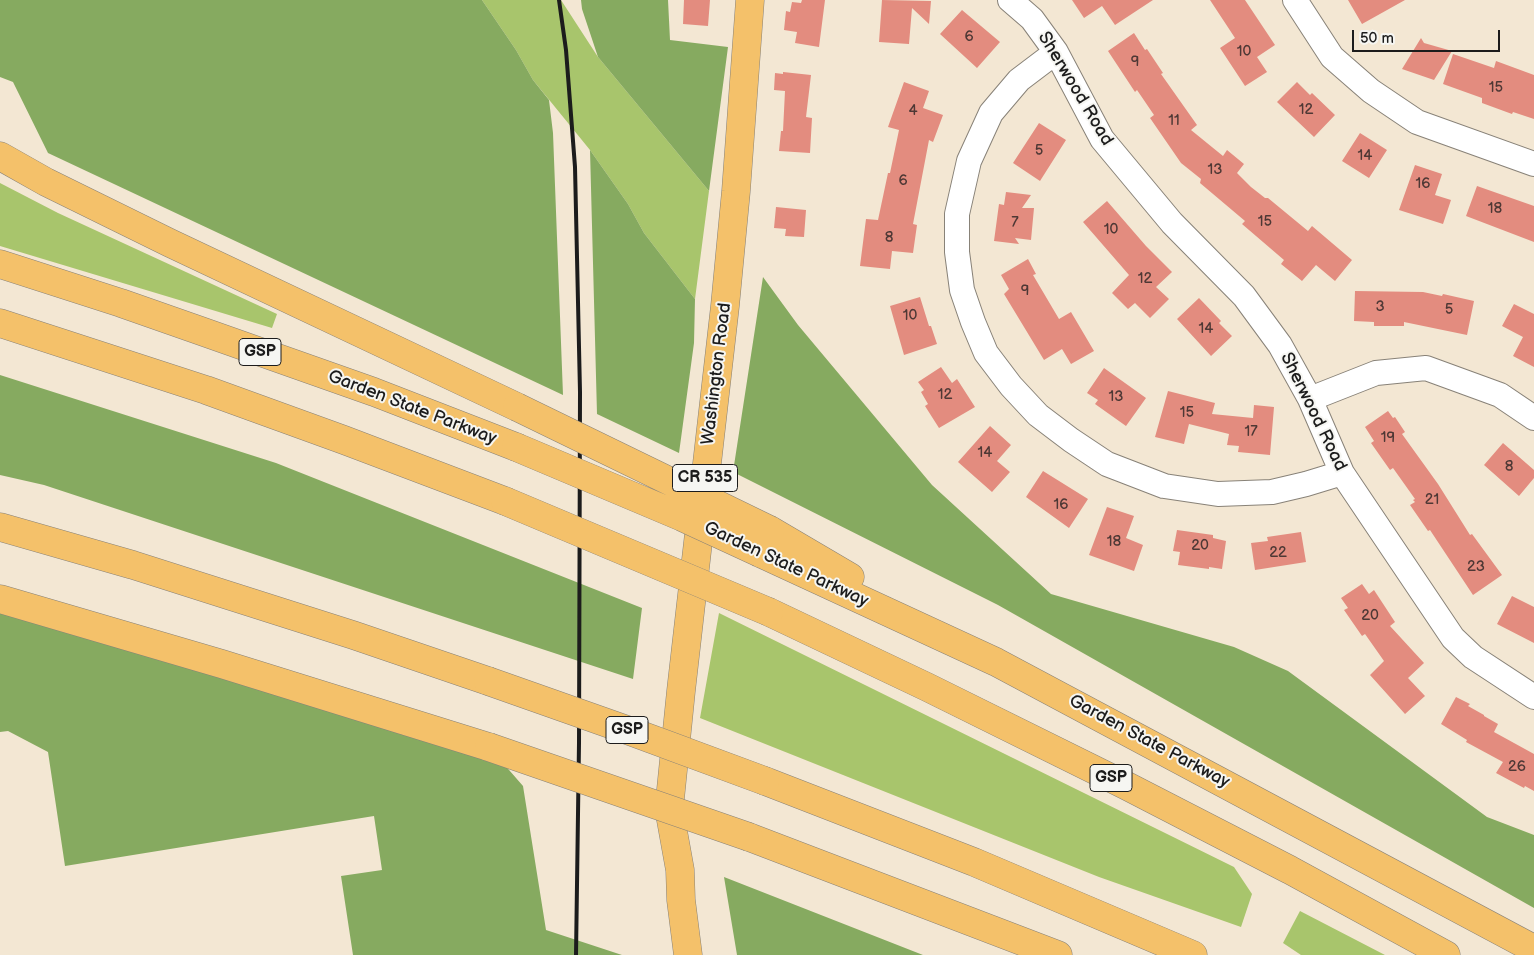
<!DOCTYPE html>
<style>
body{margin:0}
#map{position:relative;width:1534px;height:955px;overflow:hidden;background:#f3e7d3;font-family:"Balsamiq Sans",sans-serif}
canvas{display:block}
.scale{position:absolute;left:1352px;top:30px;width:148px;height:22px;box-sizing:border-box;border:2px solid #1c1c1c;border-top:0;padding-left:6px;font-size:15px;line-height:18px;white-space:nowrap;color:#1c1c1c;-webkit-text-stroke:4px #f6f6f2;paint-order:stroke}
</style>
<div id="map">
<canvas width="1534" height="955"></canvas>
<div class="scale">50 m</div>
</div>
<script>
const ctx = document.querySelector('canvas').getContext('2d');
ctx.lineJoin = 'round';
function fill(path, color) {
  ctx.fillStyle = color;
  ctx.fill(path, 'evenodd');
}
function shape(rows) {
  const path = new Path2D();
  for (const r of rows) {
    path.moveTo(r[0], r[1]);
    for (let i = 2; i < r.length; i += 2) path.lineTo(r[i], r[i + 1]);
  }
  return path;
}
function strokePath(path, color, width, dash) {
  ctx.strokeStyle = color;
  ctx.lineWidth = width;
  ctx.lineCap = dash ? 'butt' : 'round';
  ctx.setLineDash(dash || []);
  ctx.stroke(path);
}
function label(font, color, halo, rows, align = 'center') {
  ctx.font = font + ' "Balsamiq Sans",sans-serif';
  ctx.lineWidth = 4;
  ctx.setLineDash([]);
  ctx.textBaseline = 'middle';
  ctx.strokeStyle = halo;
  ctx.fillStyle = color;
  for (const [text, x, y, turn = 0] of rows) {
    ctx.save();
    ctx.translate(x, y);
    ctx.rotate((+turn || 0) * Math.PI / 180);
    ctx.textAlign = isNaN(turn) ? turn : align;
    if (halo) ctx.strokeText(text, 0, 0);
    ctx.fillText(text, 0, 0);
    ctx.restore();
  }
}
const green = shape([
 [482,0,561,0,598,57,709,191,695,299,644,233,628,204,590,150,533,80,516,50],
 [0,183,58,213,277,314,272,328,0,246],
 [719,613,1234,867,1252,894,1241,927,1099,877,700,718],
 [1300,911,1385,955,1301,955,1283,943]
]);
const forest = shape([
 [0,0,482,0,516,50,533,80,549,100,553,133,563,395,48,153,13,82,0,77],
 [581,0,668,0,670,40,728,47,709,191,598,57,582,9],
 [590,150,628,204,644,233,695,299,694,343,679,453,597,414],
 [763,277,798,325,932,485,1051,594,1234,647,1288,671,1487,817,1534,835,1534,908,998,605,733,472],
 [0,375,276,463,642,608,633,679,44,485,0,475],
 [0,602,489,747,523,786,546,930,622,955,353,955,341,876,382,870,374,816,65,866,48,752,8,731,0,732],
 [724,877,923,955,737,955]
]);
const building = shape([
 [684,0,710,0,708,26,683,24],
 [802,0,825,0,819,47,795,43,797,32,784,30,786,11,790,12,792,2,801,3],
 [882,0,931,1,929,24,912,8,909,44,879,42],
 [1072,0,1153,0,1115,25,1102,6,1084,18],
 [1210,0,1245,0,1275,45,1257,57,1267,72,1245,86,1220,48,1235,38],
 [1348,0,1405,0,1362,24],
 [962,10,1000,42,977,68,940,34],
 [1134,33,1145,50,1147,49,1163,73,1161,74,1197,125,1191,130,1223,156,1227,150,1244,164,1237,173,1251,187,1265,198,1268,198,1308,231,1312,226,1352,260,1335,281,1316,265,1302,281,1281,264,1284,260,1242,224,1245,221,1200,183,1201,179,1181,163,1150,118,1154,115,1137,90,1135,92,1108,51],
 [1421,38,1424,43,1452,51,1434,80,1402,69],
 [1453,54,1494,68,1496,61,1534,75,1534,119,1513,112,1512,114,1482,103,1482,98,1443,84],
 [783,72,811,75,806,117,812,118,810,153,779,151,781,131,783,131,785,91,774,90,775,73,783,74],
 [904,82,929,91,923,108,943,115,933,142,929,140,913,224,917,225,913,253,892,251,890,269,860,266,866,219,878,220,888,173,890,173,899,130,888,127],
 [1297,82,1310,95,1312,93,1335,115,1314,137,1277,102],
 [1039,123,1066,140,1040,181,1013,163],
 [1360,133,1387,150,1369,178,1342,161],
 [1415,165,1442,174,1435,195,1451,200,1443,224,1399,210],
 [1477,186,1534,206,1534,242,1466,216],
 [1006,192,1031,195,1022,208,1034,208,1031,240,1015,238,1019,244,994,241,999,204,1004,205],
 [1107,201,1146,246,1172,272,1156,287,1169,299,1150,318,1135,303,1128,309,1112,293,1129,275,1083,222],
 [776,207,806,210,804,237,785,236,786,229,774,228],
 [1028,259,1036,274,1033,275,1059,319,1071,312,1094,351,1071,364,1062,349,1044,360,1004,294,1009,289,1001,275],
 [1355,291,1423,292,1442,296,1443,294,1474,301,1467,335,1404,322,1404,326,1374,326,1374,322,1354,321],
 [920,297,929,326,931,326,937,344,904,355,890,306],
 [1199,298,1221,321,1219,323,1232,336,1211,356,1177,319],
 [1514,304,1534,314,1534,367,1513,356,1523,337,1502,326],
 [941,367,952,383,957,379,975,407,939,428,925,406,928,404,921,392,924,390,918,382],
 [1104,368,1146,398,1126,426,1095,404,1098,400,1087,393],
 [1168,391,1215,403,1212,414,1253,418,1254,405,1274,407,1270,455,1238,452,1239,446,1227,445,1229,434,1189,424,1184,444,1155,437],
 [1388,411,1393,418,1395,417,1405,432,1402,434,1438,484,1470,535,1472,534,1502,575,1473,595,1430,530,1428,531,1410,505,1415,502,1413,500,1415,499,1393,468,1390,470,1371,443,1374,441,1365,427],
 [990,426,1011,445,997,461,1010,472,992,492,958,462],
 [1503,443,1534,470,1534,478,1519,496,1484,465],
 [1043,471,1088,499,1069,528,1026,497],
 [1107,507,1134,516,1126,538,1143,545,1134,571,1089,555],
 [1177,530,1213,535,1213,538,1226,541,1222,569,1209,567,1209,569,1178,565,1180,552,1173,551],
 [1301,532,1306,562,1255,570,1251,543,1268,541,1267,537],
 [1362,584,1369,594,1374,590,1395,622,1390,626,1424,663,1408,678,1425,696,1405,714,1370,675,1384,661,1365,634,1362,636,1344,610,1348,608,1341,598],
 [1512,596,1534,607,1534,643,1497,624],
 [1456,697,1470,704,1468,706,1484,715,1484,716,1498,724,1494,732,1534,754,1534,791,1525,786,1524,788,1496,773,1503,762,1466,742,1467,740,1441,724]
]);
const street = shape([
 [1010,0,1032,19,1056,52,1102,139,1172,223,1244,296,1280,345,1310,399,1342,473,1453,638,1473,657,1534,697],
 [1295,0,1332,57,1371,91,1417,122,1534,164],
 [1056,52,1019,80,991,113,969,161,957,214,957,252,962,290,973,322,986,353,1011,386,1038,415,1071,440,1107,464,1164,486,1218,494,1272,492,1306,484,1342,473],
 [1310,399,1376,373,1426,368,1500,395,1534,418]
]);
const primary = shape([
 [688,955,681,900,680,870,669,809,681,691,725,306,736,191,750,0]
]);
const highway = shape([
 [0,156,46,182,170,243,517,407],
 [0,264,121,303,201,331,374,392,516,447],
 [0,323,206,390,344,440,505,501],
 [0,527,133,565,353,635,488,681],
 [770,530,850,577],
 [760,553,996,662,1534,949],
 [0,599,222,664,489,747],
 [769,612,927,687,1125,785,1290,870,1446,955],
 [765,781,974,862,1193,955],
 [749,837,1058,955]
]);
const rail = shape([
 [559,0,566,50,575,167,580,392,579,743,576,955]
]);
const highwayBridge = shape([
 [517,407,770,530],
 [516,447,682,517,760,553],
 [505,501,769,612],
 [488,681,627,730,765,781],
 [489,747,749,837]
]);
const numberNames = [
 ["6",969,37],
 ["10",1244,52],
 ["9",1135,62],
 ["15",1496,88],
 ["12",1306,110],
 ["4",913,111],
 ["11",1174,121],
 ["5",1039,151],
 ["14",1365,156],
 ["13",1215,170],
 ["6",903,181],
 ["16",1423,184],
 ["18",1495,209],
 ["15",1265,222],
 ["7",1015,223],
 ["10",1111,230],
 ["8",889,238],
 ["12",1145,279],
 ["9",1025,291],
 ["3",1380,307],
 ["5",1449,310],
 ["10",910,316],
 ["14",1206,329],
 ["12",945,395],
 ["13",1116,397],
 ["15",1187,413],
 ["17",1251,432],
 ["19",1388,438],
 ["14",985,453],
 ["8",1509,467],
 ["21",1432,500],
 ["16",1061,505],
 ["18",1114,542],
 ["20",1200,546],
 ["22",1278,553],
 ["23",1476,567],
 ["20",1370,616],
 ["26",1517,767]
];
const shields = [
 [260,352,42],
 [705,478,65],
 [627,730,42],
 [1111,778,42]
];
const shieldNames = [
 ["GSP",260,352],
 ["CR 535",705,478],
 ["GSP",627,730],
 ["GSP",1111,778]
];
const streetNames = [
 ["Sherwood Road",1075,89,59],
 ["Washington Road",717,374,-83],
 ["Garden State Parkway",412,408,21],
 ["Sherwood Road",1313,412,64],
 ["Garden State Parkway",786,565,25],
 ["Garden State Parkway",1149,742,28]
];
fill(green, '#a8c56c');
fill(forest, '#86aa60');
fill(building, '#e38c7f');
strokePath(street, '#888278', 26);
strokePath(primary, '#888278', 29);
strokePath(highway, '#888278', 29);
strokePath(street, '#fff', 24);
strokePath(primary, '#f4c16a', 28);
strokePath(highway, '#f4c16a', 28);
strokePath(rail, '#1c1c1c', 4);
strokePath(highwayBridge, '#888278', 29, []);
strokePath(highwayBridge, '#f4c16a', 28);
label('15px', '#4e3835', null, numberNames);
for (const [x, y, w] of shields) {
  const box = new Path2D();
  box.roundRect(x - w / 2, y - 13.5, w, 27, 4);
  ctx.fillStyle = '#f6f6f2';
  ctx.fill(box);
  strokePath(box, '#1c1c1c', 1);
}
label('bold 16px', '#1c1c1c', null, shieldNames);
label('18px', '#1c1c1c', '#f6f6f2', streetNames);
</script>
